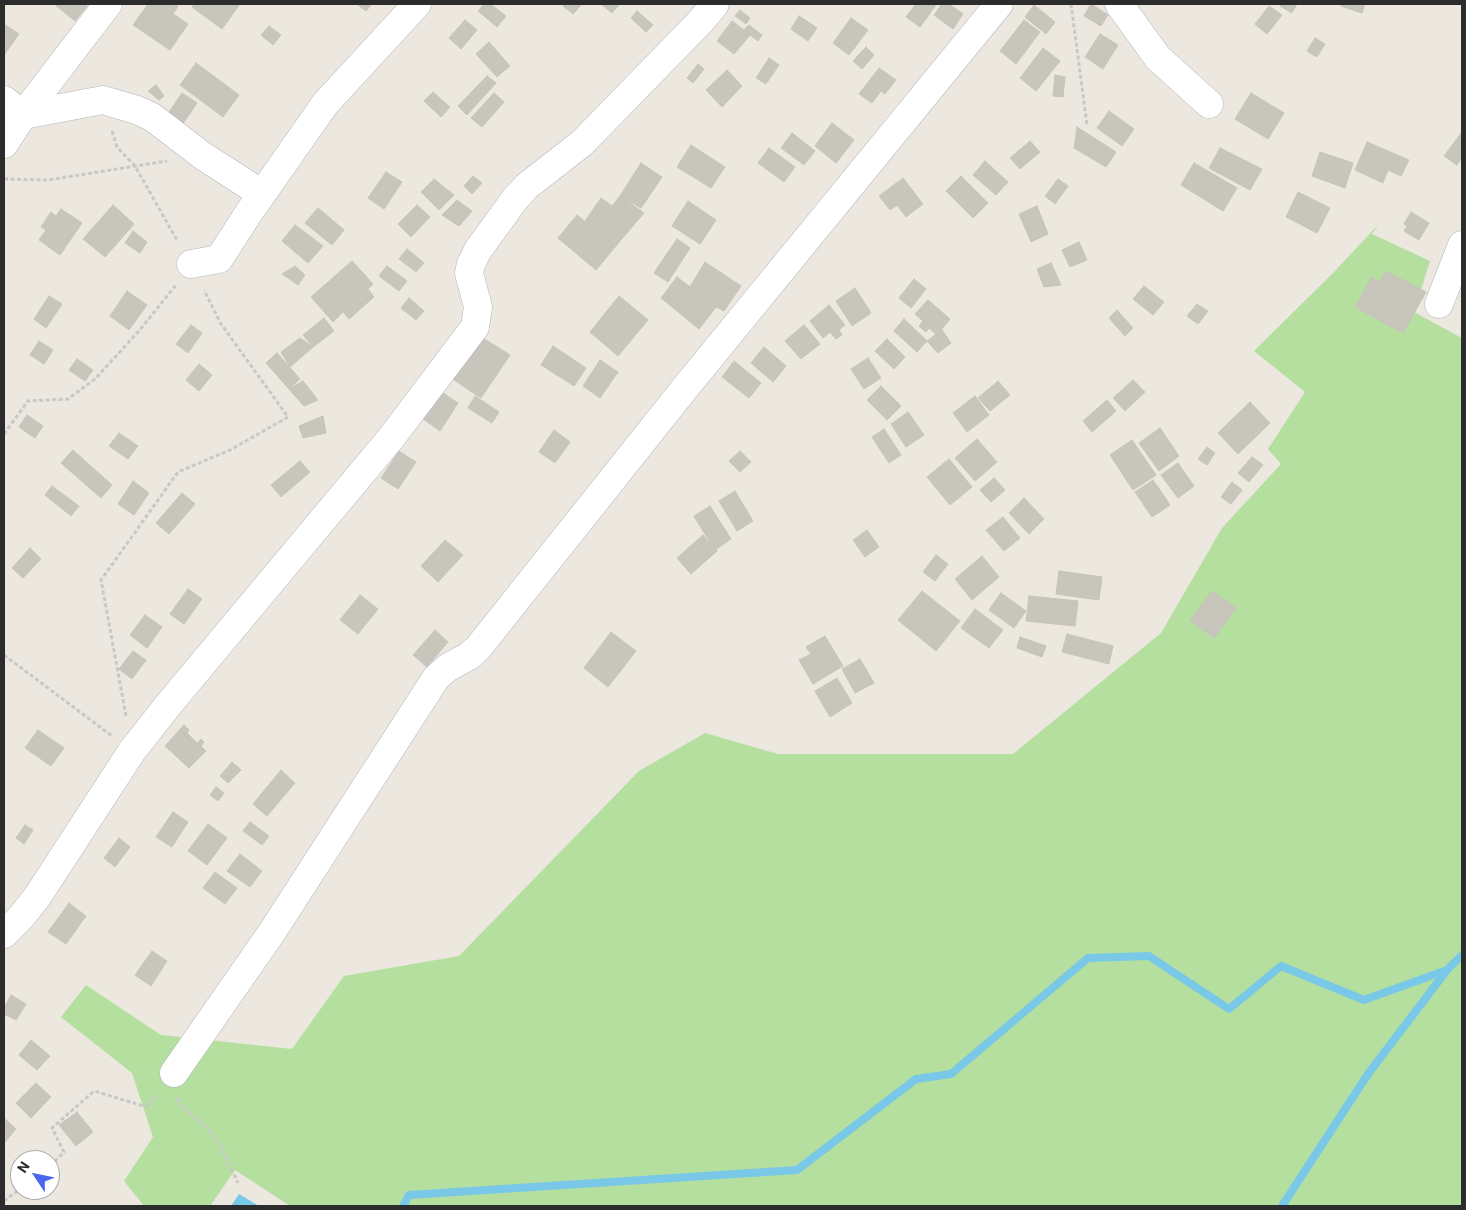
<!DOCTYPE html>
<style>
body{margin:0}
#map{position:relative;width:1466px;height:1210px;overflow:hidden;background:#ece7df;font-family:Roboto,sans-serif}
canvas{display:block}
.frame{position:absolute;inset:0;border:5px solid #2c2c2c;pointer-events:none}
.north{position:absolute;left:10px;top:1150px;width:50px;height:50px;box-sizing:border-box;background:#fff;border:1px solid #ababab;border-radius:50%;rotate:304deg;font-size:14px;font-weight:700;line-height:20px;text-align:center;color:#2c2c2c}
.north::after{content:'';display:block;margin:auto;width:18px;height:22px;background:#4a66ee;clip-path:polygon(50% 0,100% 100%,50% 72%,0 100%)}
</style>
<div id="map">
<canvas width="1466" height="1210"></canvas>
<div class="frame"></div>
<div class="north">N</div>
</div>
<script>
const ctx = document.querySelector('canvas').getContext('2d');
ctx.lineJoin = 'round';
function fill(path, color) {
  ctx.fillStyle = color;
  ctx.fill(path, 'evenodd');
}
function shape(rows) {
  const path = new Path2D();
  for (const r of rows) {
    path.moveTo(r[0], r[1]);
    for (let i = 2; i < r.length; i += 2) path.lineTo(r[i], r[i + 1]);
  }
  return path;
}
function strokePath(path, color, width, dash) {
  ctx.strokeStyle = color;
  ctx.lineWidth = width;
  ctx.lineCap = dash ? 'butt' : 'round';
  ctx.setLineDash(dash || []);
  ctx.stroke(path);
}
const green = shape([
 [1379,224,1372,234,1430,261,1414,312,1462,338,1462,1206,290,1206,235,1170,210,1206,144,1206,124,1181,153,1137,132,1073,61,1017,86,985,161,1035,292,1049,344,976,459,956,639,771,705,733,778,754,1013,754,1161,633,1222,528,1281,464,1268,449,1305,392,1254,351,1332,274]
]);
const water = shape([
 [239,1194,259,1206,231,1206]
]);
const stream = shape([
 [403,1206,409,1195,797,1170,916,1079,951,1074,1088,958,1149,956,1229,1009,1281,966,1364,1000,1447,970,1462,955],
 [1282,1206,1368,1074,1447,970]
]);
const building = shape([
 [54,4,84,4,87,6,75,21,54,4],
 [148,4,174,4,178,6,173,14,188,24,170,50,133,25,148,4],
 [195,4,240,4,222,29,192,7,195,4],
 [357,4,372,4,366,11,357,4],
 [484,4,490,4,506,16,497,27,478,11,484,4],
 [565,4,582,4,573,14,563,6,565,4],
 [601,4,620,4,612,13,601,4],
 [916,4,934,4,936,5,920,27,906,17,916,4],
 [942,4,949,4,963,14,953,29,934,15,942,4],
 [1091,4,1108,15,1101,26,1084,16,1091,4],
 [1281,4,1297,4,1292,13,1280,6,1281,4],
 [1342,4,1365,4,1362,13,1341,6,1342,4],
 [1034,5,1055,22,1046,34,1025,17,1034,5],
 [1269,6,1282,15,1267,34,1255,24,1269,6],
 [740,10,750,18,746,24,735,16,740,10],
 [637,11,653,25,646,32,631,18,637,11],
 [799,16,817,28,808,41,791,29,799,16],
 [851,18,868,30,849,55,833,43,851,18],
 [465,20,477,30,461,49,449,38,465,20],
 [1024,20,1040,32,1016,64,1000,51,1024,20],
 [732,21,744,30,749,25,762,35,758,41,750,35,734,54,717,41,732,21],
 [4,24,19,34,4,55,4,24],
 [269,26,281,35,273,45,261,35,269,26],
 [1100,34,1118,45,1103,69,1085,57,1100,34],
 [1315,38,1325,44,1317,57,1307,51,1315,38],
 [489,42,510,66,497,77,476,54,489,42],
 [866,47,874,55,862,69,853,61,866,47],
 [1043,48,1060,61,1036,91,1020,78,1043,48],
 [769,58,779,65,766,84,756,78,769,58],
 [196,63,239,95,223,117,180,85,196,63],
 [698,64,704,69,693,83,687,78,698,64],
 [879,68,896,80,885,94,881,91,872,103,859,94,879,68],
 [727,70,742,86,722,107,706,90,727,70],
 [1055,75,1065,77,1063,97,1053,96,1055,75],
 [487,76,496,83,467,115,458,106,487,76],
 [156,85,164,96,159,100,148,91,156,85],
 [433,92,450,107,441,117,424,101,433,92],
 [182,93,197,103,182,125,167,115,182,93],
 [494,93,504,102,482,127,471,118,494,93],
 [1251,93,1284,113,1268,139,1235,119,1251,93],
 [1109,111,1134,129,1122,146,1097,128,1109,111],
 [832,123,854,140,836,163,815,146,832,123],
 [1077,127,1116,152,1106,167,1074,148,1077,127],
 [1462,132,1462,157,1457,165,1444,156,1462,132],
 [792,133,815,151,804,165,781,148,792,133],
 [1030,141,1040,152,1020,169,1010,158,1030,141],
 [1367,142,1409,160,1401,176,1388,170,1383,183,1355,170,1367,142],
 [691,145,725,167,711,188,677,167,691,145],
 [769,148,795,167,784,182,758,163,769,148],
 [1220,148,1262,169,1250,190,1209,168,1220,148],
 [1320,152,1353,163,1345,188,1312,176,1320,152],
 [985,161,1008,182,996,195,973,175,985,161],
 [641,163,662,177,641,208,620,196,641,163],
 [1194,163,1237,188,1223,211,1181,185,1194,163],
 [386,172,402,182,384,209,368,198,386,172],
 [473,176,482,183,472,194,464,186,473,176],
 [961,176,988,203,973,218,946,191,961,176],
 [903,178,923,204,906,217,897,205,890,210,879,196,903,178],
 [434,179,454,195,439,210,421,192,434,179],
 [1058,179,1068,186,1055,204,1045,196,1058,179],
 [1298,192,1330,208,1317,233,1286,217,1298,192],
 [620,196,644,213,615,247,585,221,601,198,612,206,620,196],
 [457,200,472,211,459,226,442,215,457,200],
 [688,201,716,220,700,244,672,226,688,201],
 [113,205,134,224,105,257,83,239,113,205],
 [417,205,430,217,411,237,398,224,417,205],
 [1037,206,1048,234,1031,242,1019,214,1037,206],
 [318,208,344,230,332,245,305,223,318,208],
 [61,209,82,223,60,255,39,240,46,230,41,227,51,212,56,216,61,209],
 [1411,212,1429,223,1419,240,1404,231,1407,226,1404,224,1411,212],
 [577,215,615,247,596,270,558,238,577,215],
 [295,225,323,246,308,263,282,241,295,225],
 [133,231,147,242,140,253,125,243,133,231],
 [677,239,690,248,668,282,654,273,677,239],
 [1079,242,1087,260,1070,267,1062,250,1079,242],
 [407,249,424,263,416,272,399,259,407,249],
 [352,261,373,284,368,289,374,297,349,319,343,312,333,322,311,297,352,261],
 [705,262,741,286,724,311,716,307,690,287,705,262],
 [1051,263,1061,285,1044,287,1037,269,1051,263],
 [295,266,305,275,298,285,282,274,295,266],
 [387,266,407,281,399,291,379,276,387,266],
 [1386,271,1426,292,1403,333,1355,307,1372,277,1380,282,1386,271],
 [677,277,716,307,699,329,661,298,677,277],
 [914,279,926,289,911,308,899,298,914,279],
 [1144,286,1164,302,1153,315,1133,299,1144,286],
 [855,288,871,313,852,326,836,301,855,288],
 [127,291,147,305,129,330,110,316,127,291],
 [49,296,62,304,46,328,34,319,49,296],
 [619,296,648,320,618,356,590,332,619,296],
 [409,298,424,311,416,320,401,308,409,298],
 [928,300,950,319,937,335,929,328,926,332,919,326,923,321,915,314,928,300],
 [1197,304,1208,311,1198,324,1187,316,1197,304],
 [829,305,845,325,839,330,842,335,836,339,830,332,823,338,810,321,829,305],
 [1117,310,1133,328,1125,336,1109,318,1117,310],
 [324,318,334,331,313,347,303,335,324,318],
 [904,319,927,341,917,352,894,331,904,319],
 [191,325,202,333,188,353,176,344,191,325],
 [804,325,820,344,801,359,785,341,804,325],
 [942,330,951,343,938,353,927,341,942,330],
 [478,335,510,355,481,398,451,378,478,335],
 [300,338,313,347,290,367,281,352,300,338],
 [887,339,905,357,894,369,875,351,887,339],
 [39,341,53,350,44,364,30,355,39,341],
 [553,346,586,368,574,386,541,365,553,346],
 [764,347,786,366,773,382,751,363,764,347],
 [277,353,300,379,289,389,266,363,277,353],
 [868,358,881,378,864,389,851,369,868,358],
 [77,359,93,370,85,381,69,370,77,359],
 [600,360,618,372,600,398,583,386,600,360],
 [734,361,761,383,749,398,722,377,734,361],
 [199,364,212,375,199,391,186,380,199,364],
 [1133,380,1145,392,1125,411,1113,398,1133,380],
 [303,381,318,400,304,406,289,389,303,381],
 [998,381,1010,395,990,411,978,398,998,381],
 [881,386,901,406,887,420,867,400,881,386],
 [440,391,458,403,440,431,422,418,440,391],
 [475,396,499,412,492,423,468,408,475,396],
 [975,396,989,415,967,432,953,413,975,396],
 [1107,400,1116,411,1092,432,1083,421,1107,400],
 [1250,402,1270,423,1238,454,1218,433,1250,402],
 [908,412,924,435,906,447,891,424,908,412],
 [27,415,43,426,35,438,19,427,27,415],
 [323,416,326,433,303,438,299,426,323,416],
 [1160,428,1179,456,1159,471,1139,443,1160,428],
 [884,429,901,455,889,463,872,437,884,429],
 [554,430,570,442,555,463,539,452,554,430],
 [119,433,138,446,128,459,109,446,119,433],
 [977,439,997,462,975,481,955,458,977,439],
 [1132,440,1156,475,1133,490,1110,455,1132,440],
 [1207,447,1215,453,1207,465,1198,459,1207,447],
 [73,450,112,485,101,498,61,463,73,450],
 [399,451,416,462,398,489,381,478,399,451],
 [740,451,751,462,740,472,729,461,740,451],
 [1252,457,1263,465,1249,482,1238,473,1252,457],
 [949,459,972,487,950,505,927,477,949,459],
 [300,461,310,472,281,497,271,485,300,461],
 [1178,463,1194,486,1178,498,1161,475,1178,463],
 [994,478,1005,490,991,502,980,490,994,478],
 [1153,480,1170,505,1152,517,1135,492,1153,480],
 [133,481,149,493,134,515,118,504,133,481],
 [1232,482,1242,490,1231,504,1221,497,1232,482],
 [52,486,79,506,71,516,45,495,52,486],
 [735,491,753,521,737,531,719,501,735,491],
 [182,493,195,504,169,534,156,523,182,493],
 [1024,498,1044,519,1029,534,1009,513,1024,498],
 [710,506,731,539,715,550,695,518,694,516,710,506],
 [1003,517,1020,538,1004,551,986,530,1003,517],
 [867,530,879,547,865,557,853,540,867,530],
 [703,535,717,551,691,574,677,558,703,535],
 [445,540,463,555,438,582,421,566,445,540],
 [30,548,41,559,23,578,12,568,30,548],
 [936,555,948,564,935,581,923,572,936,555],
 [982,556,999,577,972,600,955,579,982,556],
 [1059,571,1102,577,1099,600,1056,594,1059,571],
 [188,589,202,599,184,624,170,614,188,589],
 [922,591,960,621,936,651,898,620,922,591],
 [1212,591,1236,608,1214,638,1190,621,1212,591],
 [1001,593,1026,611,1014,628,989,610,1001,593],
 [360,595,378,609,358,634,340,620,360,595],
 [1029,596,1078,601,1075,626,1026,621,1029,596],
 [975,609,1003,630,989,648,961,628,975,609],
 [145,615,162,627,147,648,130,635,145,615],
 [435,630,448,642,427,667,413,655,435,630],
 [611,632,636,651,608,687,584,668,611,632],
 [1067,634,1113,646,1109,664,1062,652,1067,634],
 [825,636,843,666,813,684,799,660,811,654,806,647,825,636],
 [1020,637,1046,646,1042,657,1017,648,1020,637],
 [133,651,146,660,132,679,119,669,133,651],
 [860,659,874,683,855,693,842,669,860,659],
 [837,678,852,703,830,717,815,691,837,678],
 [184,725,189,730,187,733,197,743,201,739,204,742,201,746,206,751,189,768,165,746,184,725],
 [38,730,64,748,51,766,25,748,38,730],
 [232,762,241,770,228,783,220,776,232,762],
 [281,770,295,783,267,816,253,804,281,770],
 [216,787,224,793,218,801,210,795,216,787],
 [173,812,188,822,172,847,156,837,173,812],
 [250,822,269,836,262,845,243,831,250,822],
 [208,824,227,838,207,865,188,851,208,824],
 [25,825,33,830,24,844,16,838,25,825],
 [119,838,130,847,115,867,104,858,119,838],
 [240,854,262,871,250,887,227,871,240,854],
 [215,872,237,888,225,904,203,888,215,872],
 [69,903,86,916,66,944,48,932,69,903],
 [152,951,167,961,151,986,135,975,152,951],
 [11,995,26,1004,16,1020,4,1014,4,1008,11,995],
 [31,1040,50,1056,37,1070,19,1055,31,1040],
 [36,1083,51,1097,31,1118,16,1103,36,1083],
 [77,1112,93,1132,76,1146,59,1125,77,1112],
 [4,1118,16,1129,4,1143,4,1118]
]);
const path = shape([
 [1071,4,1087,125],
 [112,131,117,147,135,166,178,242],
 [4,179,48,180,167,161],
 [4,434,28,401,68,399,95,379,139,331,176,285],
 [4,655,112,736],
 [126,716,101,580,178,472,230,450,288,417,221,324,204,290],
 [177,1098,178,1103,206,1127,218,1141,238,1183],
 [50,1166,64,1152,52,1128,94,1091,147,1107,158,1093],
 [4,1201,20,1189]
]);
const minor = shape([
 [1119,4,1158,58,1209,104],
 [4,100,23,115],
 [23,115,103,100,137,110,152,117,203,156,262,194],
 [4,144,23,115,108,4],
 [191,264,219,259,248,214,325,104,417,4],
 [1439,304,1462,245],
 [4,934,22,916,37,897,132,751,169,704,391,438,475,327,478,307,469,273,471,264,478,250,515,199,527,186,582,143,701,21,715,4],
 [174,1073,272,932,436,678,447,668,469,656,478,648,685,388,999,4]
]);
fill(green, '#b4df9f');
fill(water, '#79c8e7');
strokePath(stream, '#79c8e7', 8);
fill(building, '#c8c5bd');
strokePath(building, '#c8c3b9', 1);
strokePath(minor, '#b2b5be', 29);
strokePath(path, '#c8c8c8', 3, [4, 2.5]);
strokePath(minor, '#fff', 28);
</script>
